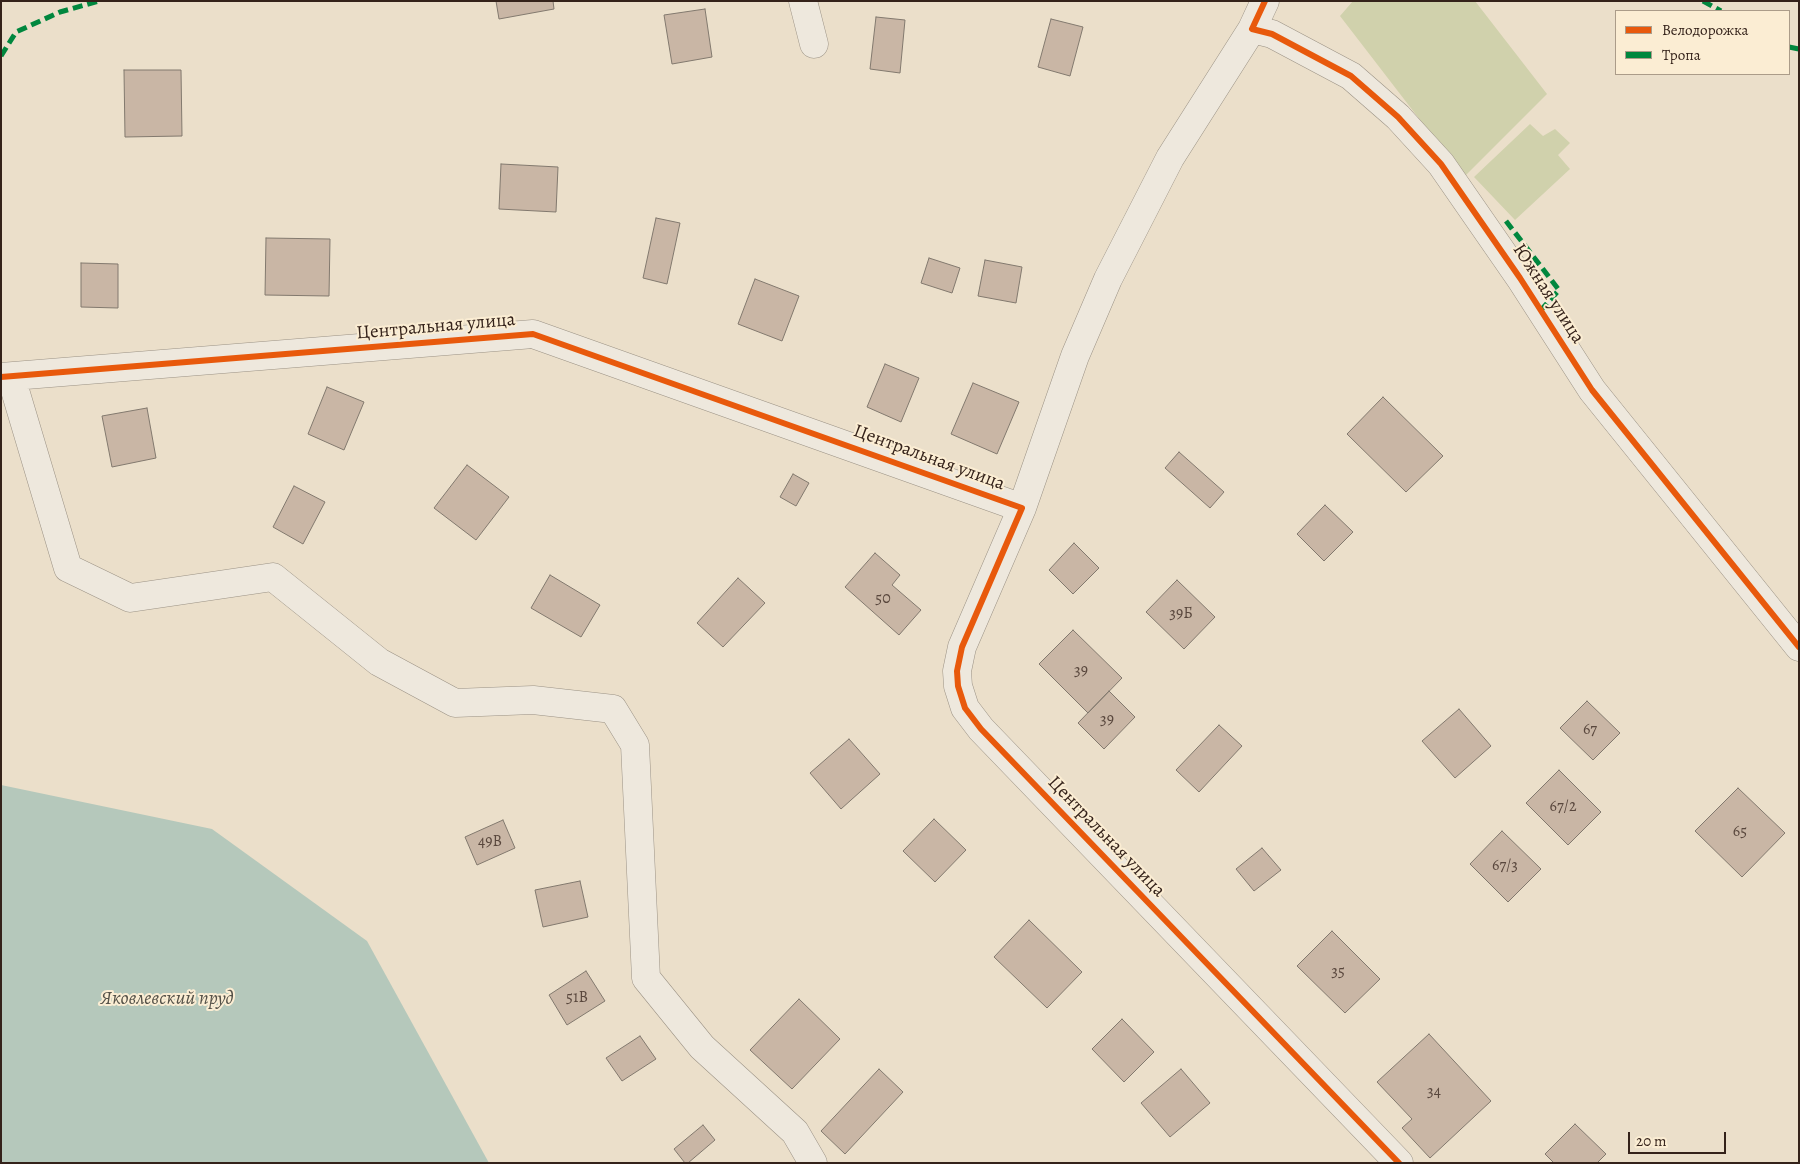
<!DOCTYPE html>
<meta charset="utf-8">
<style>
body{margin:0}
#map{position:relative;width:1800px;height:1164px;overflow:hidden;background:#ebdfca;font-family:Alegreya,serif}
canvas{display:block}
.frame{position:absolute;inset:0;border:2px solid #34221a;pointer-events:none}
.legend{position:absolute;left:1615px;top:10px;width:175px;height:65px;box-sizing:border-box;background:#fbedd3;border:1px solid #ab9c89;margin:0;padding:6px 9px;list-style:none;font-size:15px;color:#34221a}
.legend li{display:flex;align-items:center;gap:10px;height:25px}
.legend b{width:25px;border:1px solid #ab9c89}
.scale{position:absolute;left:1628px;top:1132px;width:98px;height:22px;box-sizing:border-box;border:2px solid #34221a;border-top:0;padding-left:6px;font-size:15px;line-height:18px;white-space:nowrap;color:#34221a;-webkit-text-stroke:4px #fbedd3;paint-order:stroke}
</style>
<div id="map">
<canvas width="1800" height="1164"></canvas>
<div class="frame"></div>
<ul class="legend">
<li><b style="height:6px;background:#e8590c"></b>Велодорожка</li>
<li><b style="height:6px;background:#00873e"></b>Тропа</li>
</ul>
<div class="scale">20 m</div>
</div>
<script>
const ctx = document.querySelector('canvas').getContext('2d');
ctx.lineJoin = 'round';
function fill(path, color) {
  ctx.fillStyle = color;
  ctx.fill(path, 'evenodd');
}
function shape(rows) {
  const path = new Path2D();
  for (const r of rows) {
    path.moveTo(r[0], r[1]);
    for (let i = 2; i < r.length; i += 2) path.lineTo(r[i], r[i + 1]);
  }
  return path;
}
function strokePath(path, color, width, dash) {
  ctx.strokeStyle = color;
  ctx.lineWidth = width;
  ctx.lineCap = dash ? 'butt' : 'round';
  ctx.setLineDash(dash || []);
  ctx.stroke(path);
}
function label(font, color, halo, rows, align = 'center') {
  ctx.font = font + ' Alegreya,serif';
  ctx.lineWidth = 4;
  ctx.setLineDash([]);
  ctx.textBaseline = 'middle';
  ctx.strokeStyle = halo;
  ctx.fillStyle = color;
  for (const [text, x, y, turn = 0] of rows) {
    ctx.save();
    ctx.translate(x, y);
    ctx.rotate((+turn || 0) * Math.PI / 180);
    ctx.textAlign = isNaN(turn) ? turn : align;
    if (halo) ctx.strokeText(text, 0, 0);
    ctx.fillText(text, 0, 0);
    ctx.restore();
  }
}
const green = shape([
 [1353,1,1475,1,1547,94,1464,177,1340,16],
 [1530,124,1543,136,1555,129,1570,143,1558,155,1570,169,1515,220,1474,177]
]);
const water = shape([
 [1,785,212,829,367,941,489,1163,1,1163]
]);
const building = shape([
 [496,1,553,1,554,9,499,19,496,1],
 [705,9,712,57,672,64,664,15,705,9],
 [876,17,905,20,900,73,870,69,876,17],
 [1051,19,1083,27,1070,76,1038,67,1051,19],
 [124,70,181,70,182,136,125,137,124,70],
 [501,164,558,167,556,212,499,209,501,164],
 [656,218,680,223,667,284,643,278,656,218],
 [266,238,330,239,329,296,265,295,266,238],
 [929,258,960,268,952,293,921,283,929,258],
 [985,260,1022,267,1016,303,978,296,985,260],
 [81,263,118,264,118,308,81,307,81,263],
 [755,279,799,296,782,341,738,324,755,279],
 [885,364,919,378,901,422,867,407,885,364],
 [973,383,1019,402,997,454,951,434,973,383],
 [327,387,364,402,344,450,308,434,327,387],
 [1383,397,1443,456,1406,492,1347,434,1383,397],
 [147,408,156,458,112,467,102,416,147,408],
 [1179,452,1224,492,1210,508,1165,468,1179,452],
 [467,465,509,497,476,540,434,508,467,465],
 [793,474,809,483,796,506,780,497,793,474],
 [294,486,325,502,303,544,273,527,294,486],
 [1325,505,1353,532,1324,561,1297,534,1325,505],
 [1074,543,1099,568,1073,594,1049,570,1074,543],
 [875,553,900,575,892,585,921,610,899,635,845,587,875,553],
 [550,575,600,605,581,637,531,608,550,575],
 [738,578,765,603,723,647,697,623,738,578],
 [1177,580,1215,617,1184,649,1146,612,1177,580],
 [1073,630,1122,678,1088,713,1039,664,1073,630],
 [1109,691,1135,717,1104,749,1078,723,1109,691],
 [1587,701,1620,733,1593,760,1560,728,1587,701],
 [1459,709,1491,746,1455,778,1422,741,1459,709],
 [1219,725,1242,746,1199,792,1176,770,1219,725],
 [849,739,880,774,841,809,810,773,849,739],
 [1559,770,1601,812,1568,845,1526,803,1559,770],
 [1738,788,1785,833,1742,877,1695,831,1738,788],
 [934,819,966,850,935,882,903,851,934,819],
 [503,820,515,848,477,865,465,837,503,820],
 [1502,831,1541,869,1508,902,1470,864,1502,831],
 [1262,848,1281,870,1254,891,1236,869,1262,848],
 [580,881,588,917,543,927,535,890,580,881],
 [1029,920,1082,972,1047,1008,994,957,1029,920],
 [1332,931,1380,979,1345,1013,1297,966,1332,931],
 [586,971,605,1001,567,1025,549,995,586,971],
 [799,999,840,1039,792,1089,750,1050,799,999],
 [1122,1019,1154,1052,1124,1082,1092,1049,1122,1019],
 [1429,1034,1491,1101,1430,1158,1402,1128,1412,1119,1377,1082,1429,1034],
 [640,1036,656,1059,622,1081,606,1058,640,1036],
 [879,1069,903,1092,845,1154,821,1131,879,1069],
 [1181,1069,1210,1103,1170,1137,1141,1103,1181,1069],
 [1575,1124,1606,1154,1597,1163,1554,1163,1545,1154,1575,1124],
 [703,1125,715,1140,688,1163,685,1163,674,1149,703,1125]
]);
const minor = shape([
 [803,1,814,44],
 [1265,1,1252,29,1272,34,1351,76,1398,117,1441,164,1520,278,1592,390,1799,647],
 [1,377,533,334,1022,508,962,647,957,671,958,686,965,708,981,729,1399,1163],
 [11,377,68,568,130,598,273,577,379,662,455,703,533,700,613,709,635,745,646,978,702,1047,795,1132,813,1163],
 [1022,508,1075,356,1108,279,1170,158,1252,29]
]);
const quiet = shape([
 [1703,1,1721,11],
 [1789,47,1799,49],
 [1,56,16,32,60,12,99,1],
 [1506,221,1559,290,1541,310]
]);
const cycleway = shape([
 [1265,1,1252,29,1272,34,1351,76,1398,117,1441,164,1520,278,1592,390,1799,647],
 [1,377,533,334,1022,508,962,647,957,671,958,686,965,708,981,729,1399,1163]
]);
const numberNames = [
 ["50",883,599],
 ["39Б",1181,614],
 ["39",1081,671],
 ["39",1107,720],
 ["67",1590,730],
 ["67/2",1563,807],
 ["65",1740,832],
 ["49В",490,842],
 ["67/3",1505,866],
 ["35",1338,972],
 ["51В",577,998],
 ["34",1434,1092]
];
const streetNames = [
 ["Южная улица",1548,294,57],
 ["Центральная улица",436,327,-5],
 ["Центральная улица",929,458,20],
 ["Центральная улица",1106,837,46]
];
const waterNames = [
 ["Яковлевский пруд",167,999]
];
fill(green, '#d0d1ac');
fill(water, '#b5c8bb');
fill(building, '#c9b6a5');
strokePath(building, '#82796e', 1);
strokePath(minor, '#9b9285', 29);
strokePath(minor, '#eee8dd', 28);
strokePath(quiet, '#00873e', 5, [10, 5]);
strokePath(cycleway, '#e8590c', 6);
label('16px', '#59473d', null, numberNames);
label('19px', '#34221a', '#fbedd3', streetNames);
label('italic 20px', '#545148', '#fbedd3', waterNames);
</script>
